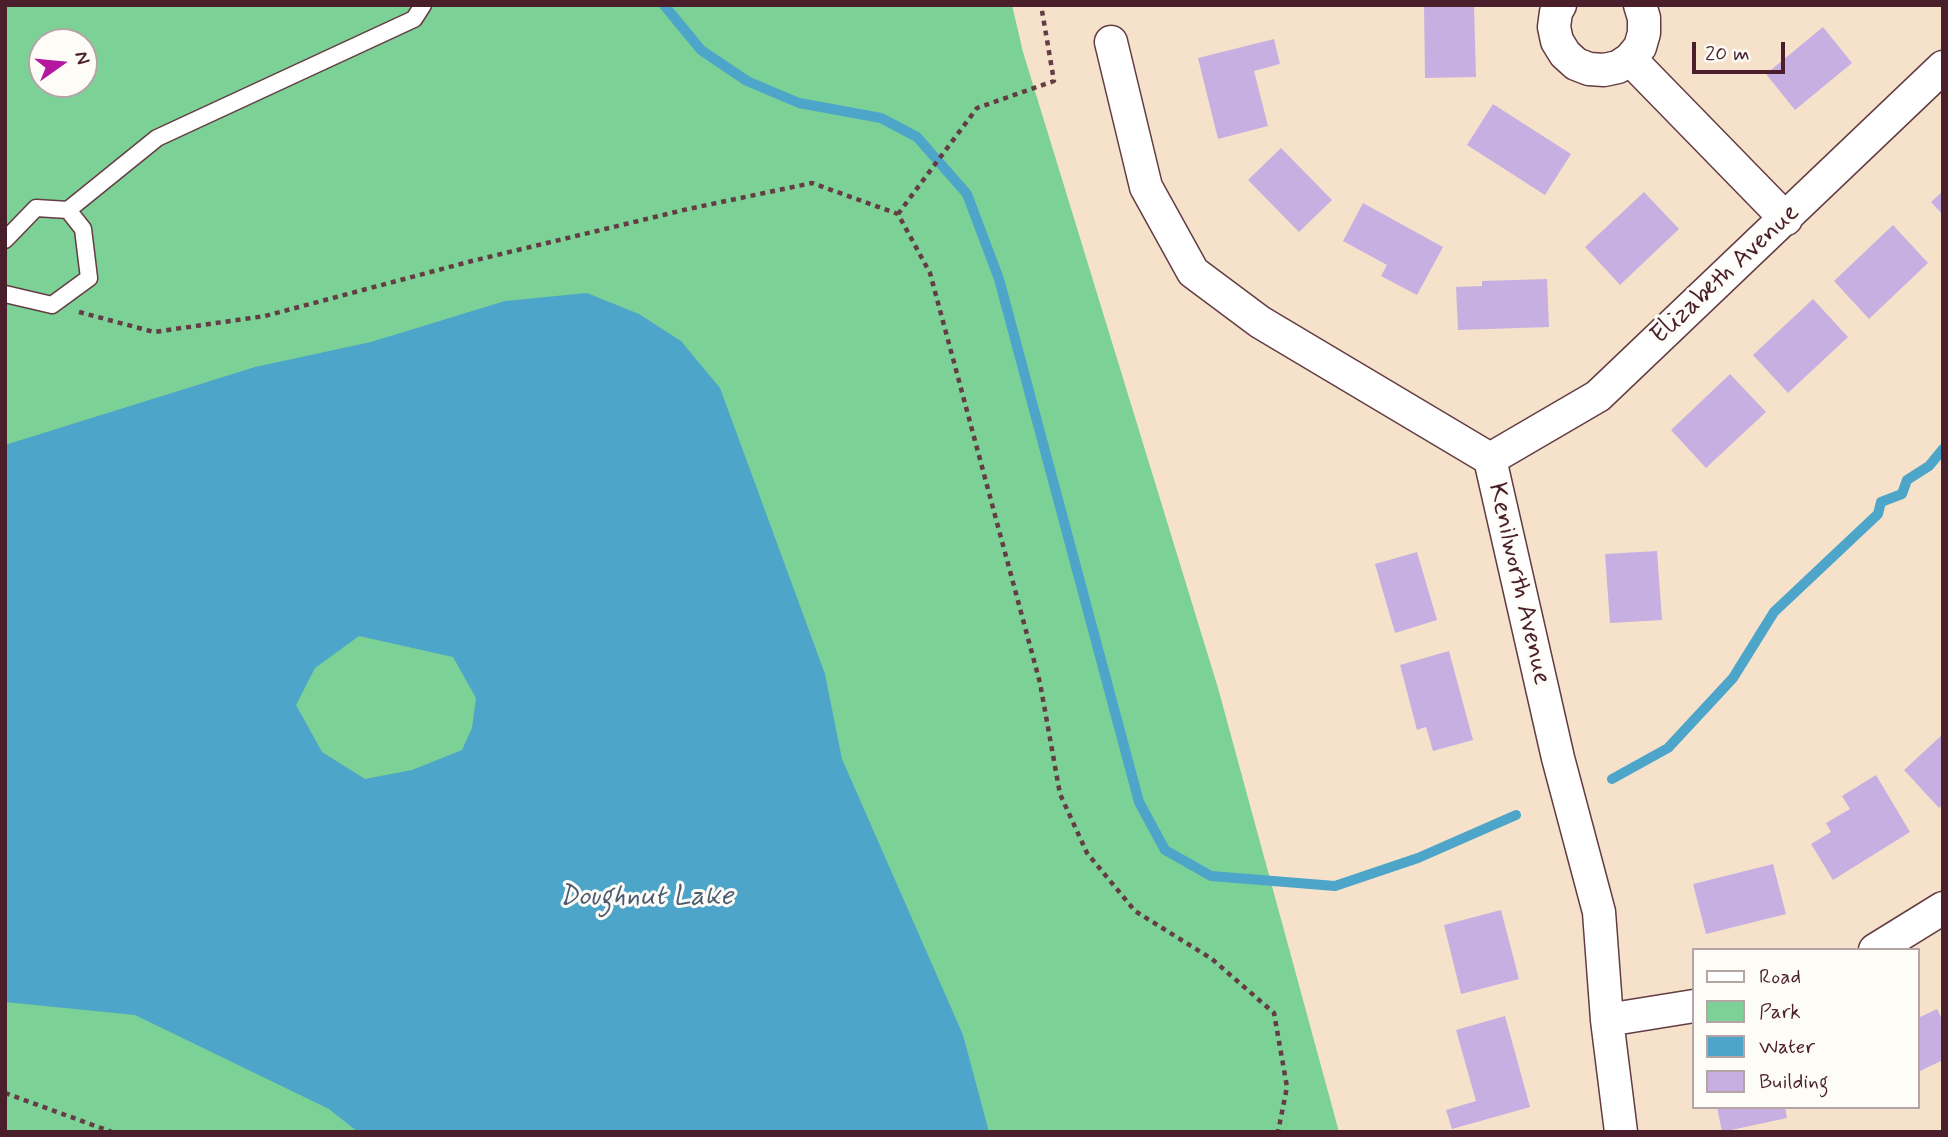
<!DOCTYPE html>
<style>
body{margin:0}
#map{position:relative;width:1948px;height:1137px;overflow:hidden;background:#f6e2cb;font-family:Mynerve,sans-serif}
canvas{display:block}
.frame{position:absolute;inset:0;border:7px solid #4a1f2b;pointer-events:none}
.legend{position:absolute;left:1692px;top:948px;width:228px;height:161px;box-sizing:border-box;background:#fdfcf7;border:2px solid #b5a4a5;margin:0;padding:9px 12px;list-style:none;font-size:21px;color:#4a1f2b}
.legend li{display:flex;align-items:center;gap:14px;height:35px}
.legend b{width:35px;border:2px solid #b5a4a5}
.north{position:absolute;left:28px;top:28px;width:70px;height:70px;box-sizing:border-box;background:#fdfcf7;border:2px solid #b5a4a5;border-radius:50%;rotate:75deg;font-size:19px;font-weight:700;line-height:28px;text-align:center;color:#4a1f2b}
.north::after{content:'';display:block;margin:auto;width:24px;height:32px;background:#b5179e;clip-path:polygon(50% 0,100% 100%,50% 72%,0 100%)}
.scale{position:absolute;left:1692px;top:42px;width:93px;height:32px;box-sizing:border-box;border:4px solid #4a1f2b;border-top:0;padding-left:9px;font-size:21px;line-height:24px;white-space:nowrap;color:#4a1f2b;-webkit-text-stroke:5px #fdfcf7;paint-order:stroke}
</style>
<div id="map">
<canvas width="1948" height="1137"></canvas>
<div class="frame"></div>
<ul class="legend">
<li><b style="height:9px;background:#fff"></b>Road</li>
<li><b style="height:19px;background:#7bd196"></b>Park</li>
<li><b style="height:19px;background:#4da5ca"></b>Water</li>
<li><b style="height:19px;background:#c7b0e1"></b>Building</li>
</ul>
<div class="north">N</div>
<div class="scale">20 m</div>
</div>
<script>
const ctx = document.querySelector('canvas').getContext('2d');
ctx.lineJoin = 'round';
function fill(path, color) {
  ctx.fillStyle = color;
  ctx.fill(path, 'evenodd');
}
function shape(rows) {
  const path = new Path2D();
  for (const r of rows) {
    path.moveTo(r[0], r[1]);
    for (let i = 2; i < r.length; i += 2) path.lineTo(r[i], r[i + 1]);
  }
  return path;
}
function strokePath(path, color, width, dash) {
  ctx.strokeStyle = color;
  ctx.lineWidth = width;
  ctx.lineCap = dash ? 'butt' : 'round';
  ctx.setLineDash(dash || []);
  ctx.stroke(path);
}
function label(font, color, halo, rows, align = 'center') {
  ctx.font = font + ' Mynerve,sans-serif';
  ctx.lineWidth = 6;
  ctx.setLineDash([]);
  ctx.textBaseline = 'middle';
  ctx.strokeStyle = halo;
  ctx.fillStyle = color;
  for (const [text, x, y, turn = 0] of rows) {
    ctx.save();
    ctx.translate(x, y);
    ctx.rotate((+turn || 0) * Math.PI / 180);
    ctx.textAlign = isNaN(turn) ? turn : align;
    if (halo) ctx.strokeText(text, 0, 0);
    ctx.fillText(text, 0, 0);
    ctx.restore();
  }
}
const green = shape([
 [5,5,1012,5,1023,52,1218,688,1339,1132,5,1132],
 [42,42,84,42,84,84,42,84]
]);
const water = shape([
 [587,293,639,314,681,341,720,388,825,674,842,759,963,1035,989,1132,358,1132,329,1109,135,1015,5,1002,5,445,255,367,371,342,505,301],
 [359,636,453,657,476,698,472,728,462,750,412,770,365,779,322,752,296,705,315,668]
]);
const stream = shape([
 [664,5,701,50,747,81,799,103,881,118,917,137,967,194,999,279,1139,802,1165,850,1211,876,1335,886,1418,858,1516,815],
 [1612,779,1668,748,1733,678,1774,612,1878,514,1881,502,1902,494,1907,480,1929,466,1943,449]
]);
const building = shape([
 [1424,5,1474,5,1476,77,1425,78],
 [1823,27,1852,63,1795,110,1766,74],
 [1274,39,1280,64,1254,71,1268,126,1218,139,1198,58],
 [1493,104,1571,154,1545,195,1467,145],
 [1281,148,1332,200,1299,232,1248,180],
 [1943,191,1943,215,1931,202],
 [1644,192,1679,229,1620,285,1585,247],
 [1363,203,1443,247,1417,295,1381,276,1387,265,1343,241],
 [1893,225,1928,263,1869,319,1834,281],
 [1547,279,1549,327,1458,330,1456,287,1482,286,1482,281],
 [1813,299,1848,337,1788,393,1753,355],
 [1730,374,1766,412,1706,468,1671,430],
 [1657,551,1662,620,1610,623,1605,554],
 [1417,552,1437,620,1395,633,1375,564],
 [1449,651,1473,740,1433,751,1426,727,1417,730,1400,665],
 [1943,734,1943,804,1939,808,1904,770],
 [1876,775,1910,832,1833,880,1811,844,1831,832,1826,823,1850,809,1842,796],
 [1773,864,1786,914,1706,934,1693,884],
 [1501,910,1519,979,1461,994,1444,925],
 [1937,1009,1943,1021,1943,1060,1918,1072,1918,1018],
 [1505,1016,1530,1107,1452,1129,1446,1110,1476,1101,1456,1030],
 [1717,1107,1785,1107,1787,1118,1722,1132]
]);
const path = shape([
 [898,214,977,108,1054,81,1041,5],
 [79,312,154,332,265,316,472,261,688,209,812,183,898,214,930,273,1040,683,1060,794,1087,853,1135,911,1212,959,1274,1013,1287,1087,1278,1132],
 [5,1093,112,1132]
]);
const service = shape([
 [68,210,157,138,414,19,423,5],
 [5,240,36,208,68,210,83,229,89,278,52,305,5,294]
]);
const minor = shape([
 [1560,5,1556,12,1554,27,1557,41,1565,54,1576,64,1589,69,1604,70,1618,67,1630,59,1640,47,1644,33,1644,18,1640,5],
 [1111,42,1146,187,1193,272,1260,322,1490,459,1558,758,1599,912,1607,1020,1621,1132],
 [1630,59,1786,219],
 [1490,459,1598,396,1943,67],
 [1875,950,1943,908],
 [1607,1020,1694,1006]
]);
const streetNames = [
 ["Elizabeth Avenue",1726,275,-43],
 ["Kenilworth Avenue",1518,584,77]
];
const waterNames = [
 ["Doughnut Lake",646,898]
];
fill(green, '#7bd196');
fill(water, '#4da5ca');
strokePath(stream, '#4da5ca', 10);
fill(building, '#c7b0e1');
strokePath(service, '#643c43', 19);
strokePath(minor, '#643c43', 35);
strokePath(path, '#643c43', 4.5, [5, 5]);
strokePath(service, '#fff', 16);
strokePath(minor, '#fff', 32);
label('26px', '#4a1f2b', '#fdfcf7', streetNames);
label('italic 28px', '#4b5b73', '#fdfcf7', waterNames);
</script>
